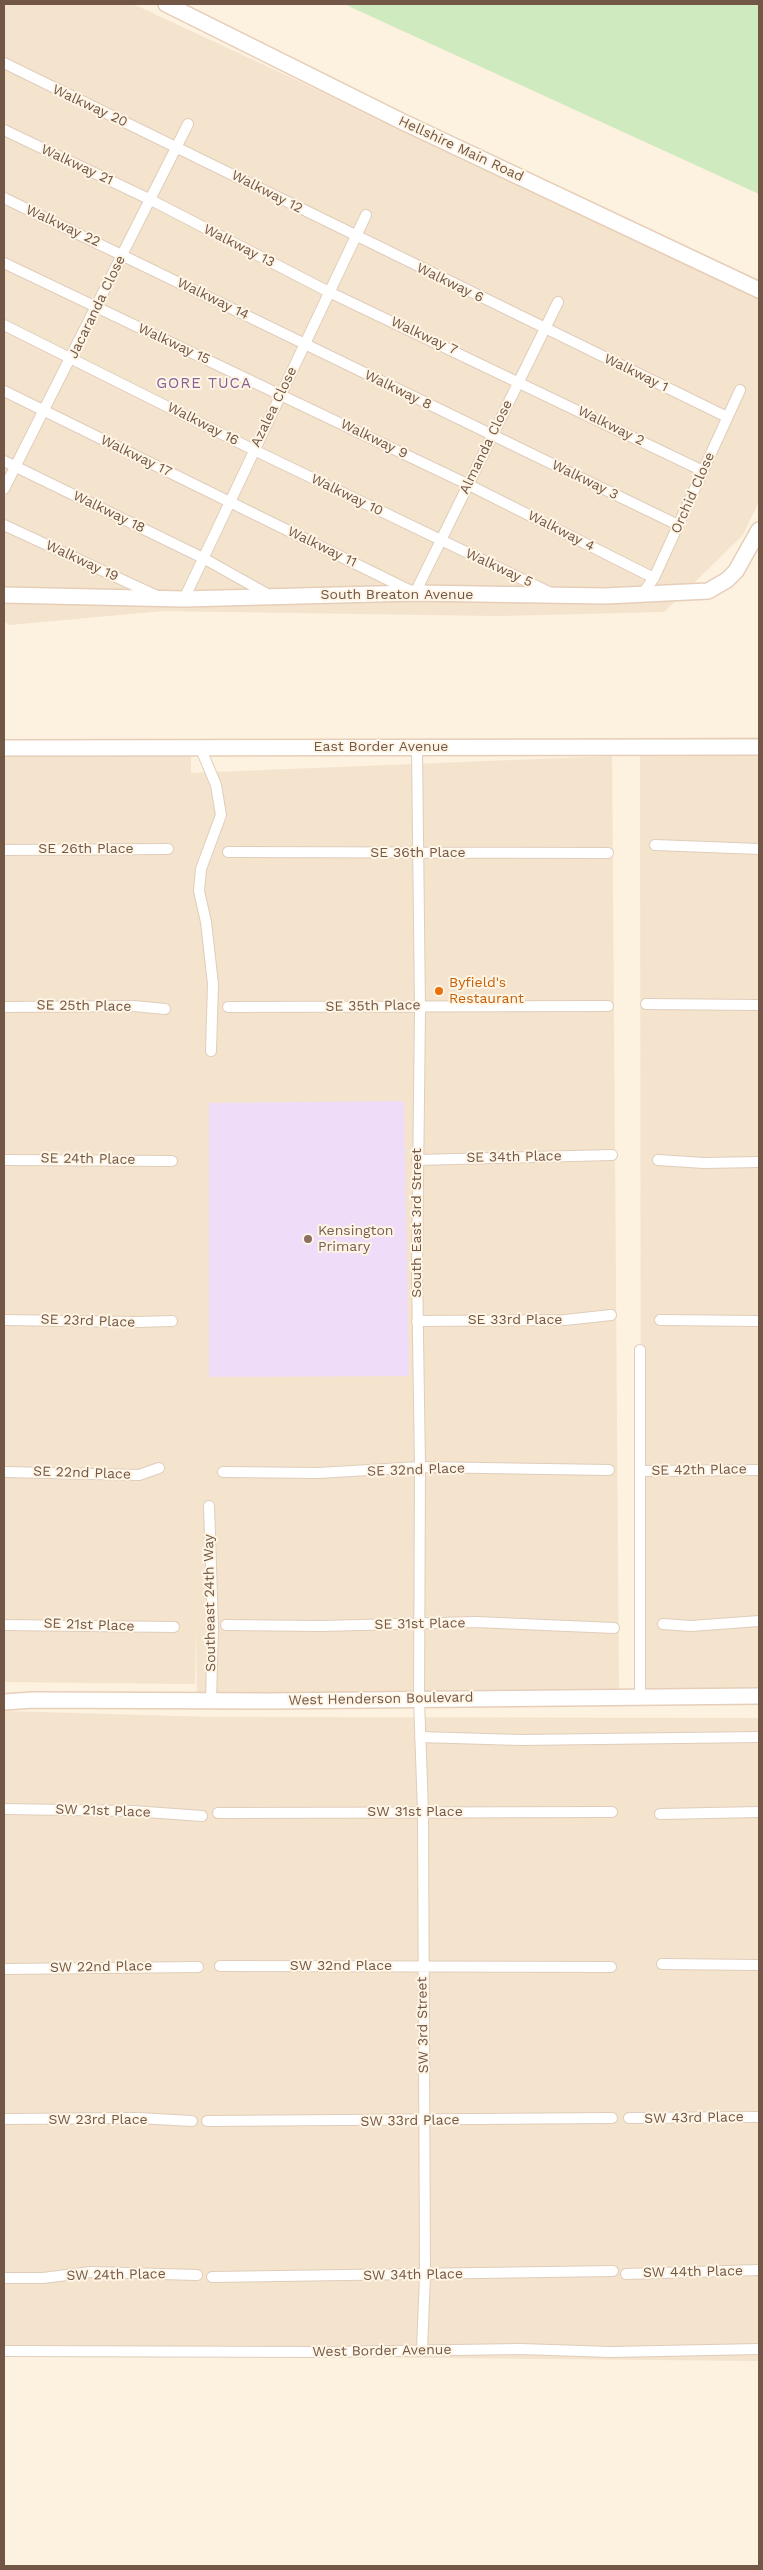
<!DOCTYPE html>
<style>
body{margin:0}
#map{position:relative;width:763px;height:2570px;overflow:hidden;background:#fdf1df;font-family:"Work Sans",sans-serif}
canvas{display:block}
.frame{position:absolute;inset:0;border:5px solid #735746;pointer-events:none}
</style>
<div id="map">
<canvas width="763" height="2570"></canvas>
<div class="frame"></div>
</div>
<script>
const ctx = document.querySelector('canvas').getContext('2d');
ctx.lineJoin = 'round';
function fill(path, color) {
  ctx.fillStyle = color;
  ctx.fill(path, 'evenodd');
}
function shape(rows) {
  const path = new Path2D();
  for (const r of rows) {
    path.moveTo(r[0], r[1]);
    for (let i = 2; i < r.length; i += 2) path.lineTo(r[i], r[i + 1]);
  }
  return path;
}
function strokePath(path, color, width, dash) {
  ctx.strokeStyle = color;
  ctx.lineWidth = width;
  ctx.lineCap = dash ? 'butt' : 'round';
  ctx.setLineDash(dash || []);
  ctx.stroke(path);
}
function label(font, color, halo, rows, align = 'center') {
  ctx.font = font + ' "Work Sans",sans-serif';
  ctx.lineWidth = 4;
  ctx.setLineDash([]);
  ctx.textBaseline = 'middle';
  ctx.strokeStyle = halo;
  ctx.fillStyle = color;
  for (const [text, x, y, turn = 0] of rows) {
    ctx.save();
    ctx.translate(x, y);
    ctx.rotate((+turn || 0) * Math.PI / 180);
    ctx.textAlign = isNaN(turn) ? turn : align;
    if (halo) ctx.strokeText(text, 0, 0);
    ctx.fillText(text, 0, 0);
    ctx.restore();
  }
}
const residential = shape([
 [4,4,133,4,759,295,759,501,743,535,664,612,498,616,163,611,10,625,4,622],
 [759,737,759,1705,641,1704,640,738],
 [4,755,191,756,191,773,612,756,619,1691,197,1693,196,1627,195,1684,4,1682],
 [4,1711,211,1717,759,1718,759,2361,232,2356,4,2348]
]);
const education = shape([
 [404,1101,409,1376,209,1377,209,1103]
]);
const green = shape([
 [344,4,759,4,759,194,645,142]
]);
const street = shape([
 [4,63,727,417],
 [4,130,149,199,329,292,703,471],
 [4,198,678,525],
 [4,263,467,484,654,578],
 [4,325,254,450,551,593],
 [4,391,415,593,558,302],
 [4,461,203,558,271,596],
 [4,489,188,124],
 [4,525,157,596],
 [642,594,654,578,740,390],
 [184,599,366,215],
 [200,747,216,785,221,815,201,869,199,891,206,922,213,984,211,1051],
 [417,748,420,1010,417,1270,420,1467,419,1699,423,1812,425,2275,422,2350],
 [655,845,759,849],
 [4,850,168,849],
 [228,852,608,853],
 [646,1004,759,1005],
 [4,1007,134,1006,165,1009],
 [228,1007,608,1006],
 [4,1160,172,1161],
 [417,1160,612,1155],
 [658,1160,704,1163,759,1162],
 [4,1320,137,1322,172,1321],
 [660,1320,759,1321],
 [417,1321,565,1320,611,1315],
 [640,1350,640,1697],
 [640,1471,759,1470],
 [4,1472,139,1475,159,1468],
 [223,1472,318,1473,420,1467,609,1470],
 [209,1506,213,1628,211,1700],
 [663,1624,691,1626,759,1621],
 [4,1625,174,1627],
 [226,1625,321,1626,476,1622,614,1628],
 [420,1737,520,1740,759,1737],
 [4,1809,133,1811,202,1816],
 [218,1813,612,1812],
 [660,1814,759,1812],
 [662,1964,759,1965],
 [220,1966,611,1967],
 [4,1969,198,1967],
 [629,2118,759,2117],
 [4,2119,138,2118,192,2121],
 [207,2121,612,2118],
 [626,2274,759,2270],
 [212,2277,613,2271],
 [4,2278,43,2278,91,2272,197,2275],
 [4,2351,324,2352,520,2349,611,2352,759,2349]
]);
const secondary = shape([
 [166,4,401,121,759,290],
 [4,595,184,599,415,593,605,596,708,591,727,580,736,571,759,530],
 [4,748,759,747],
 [4,1702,33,1700,269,1701,759,1696]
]);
const markers = [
 [439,991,5,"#e8710a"],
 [308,1239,5,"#8d6e63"]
];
const streetNames = [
 ["Walkway 20",90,106,25],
 ["Hellshire Main Road",461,149,25],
 ["Walkway 21",77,165,25],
 ["Walkway 12",267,192,27],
 ["Walkway 22",63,226,25],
 ["Walkway 13",239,246,27],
 ["Walkway 6",450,283,26],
 ["Walkway 14",213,299,26],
 ["Jacaranda Close",97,307,-64],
 ["Walkway 7",424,336,25],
 ["Walkway 15",174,344,25],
 ["Walkway 1",636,373,26],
 ["Walkway 8",398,390,26],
 ["Azalea Close",274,407,-64],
 ["Walkway 16",203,424,27],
 ["Walkway 2",611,426,26],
 ["Walkway 9",374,439,26],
 ["Almanda Close",486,447,-64],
 ["Walkway 17",136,456,26],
 ["Walkway 3",585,480,26],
 ["Orchid Close",693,493,-66],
 ["Walkway 10",347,495,26],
 ["Walkway 18",109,512,26],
 ["Walkway 4",561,531,27],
 ["Walkway 11",322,547,26],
 ["Walkway 19",82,561,25],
 ["Walkway 5",499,568,25],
 ["South Breaton Avenue",397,595],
 ["East Border Avenue",381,747],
 ["SE 26th Place",86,849],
 ["SE 36th Place",418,853],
 ["SE 25th Place",84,1006,1],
 ["SE 35th Place",373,1006,-1],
 ["SE 34th Place",514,1157,-1],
 ["SE 24th Place",88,1159,1],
 ["South East 3rd Street",417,1223,-90],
 ["SE 33rd Place",515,1320],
 ["SE 23rd Place",88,1321,2],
 ["SE 32nd Place",416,1470,-2],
 ["SE 42th Place",699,1470,-1],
 ["SE 22nd Place",82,1473,2],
 ["Southeast 24th Way",210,1603,-91],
 ["SE 31st Place",420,1624,-1],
 ["SE 21st Place",89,1625,2],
 ["West Henderson Boulevard",381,1699,-1],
 ["SW 21st Place",103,1811,2],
 ["SW 31st Place",415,1812],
 ["SW 32nd Place",341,1966],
 ["SW 22nd Place",101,1967,-1],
 ["SW 3rd Street",423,2025,-91],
 ["SW 43rd Place",694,2118,-1],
 ["SW 23rd Place",98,2120],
 ["SW 33rd Place",410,2121,-1],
 ["SW 44th Place",693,2272,-1],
 ["SW 24th Place",116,2275,-1],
 ["SW 34th Place",413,2275,-1],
 ["West Border Avenue",382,2351,-1]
];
const foodNames = [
 ["Byfield's",449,983],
 ["Restaurant",449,999]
];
const educationNames = [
 ["Kensington",318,1231],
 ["Primary",318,1247]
];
const neighbourhoodNames = [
 ["GORE TUCA",204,384]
];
fill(residential, '#f4e3cd');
fill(education, '#eedcf8');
fill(green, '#cfeabe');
strokePath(street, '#e0cdbb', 12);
strokePath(secondary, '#e6ceb9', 18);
strokePath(street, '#fff', 10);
strokePath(secondary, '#fff', 15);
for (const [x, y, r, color] of markers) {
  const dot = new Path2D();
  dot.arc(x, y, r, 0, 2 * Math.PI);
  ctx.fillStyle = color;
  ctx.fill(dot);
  strokePath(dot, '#fff5e5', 2);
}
label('14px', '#735746', '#fff5e5', streetNames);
label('14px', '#c56008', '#fff5e5', foodNames, 'left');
label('14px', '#785e54', '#fff5e5', educationNames, 'left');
ctx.letterSpacing = '1px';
label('15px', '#866297', '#fff5e5', neighbourhoodNames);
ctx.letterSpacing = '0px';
</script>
